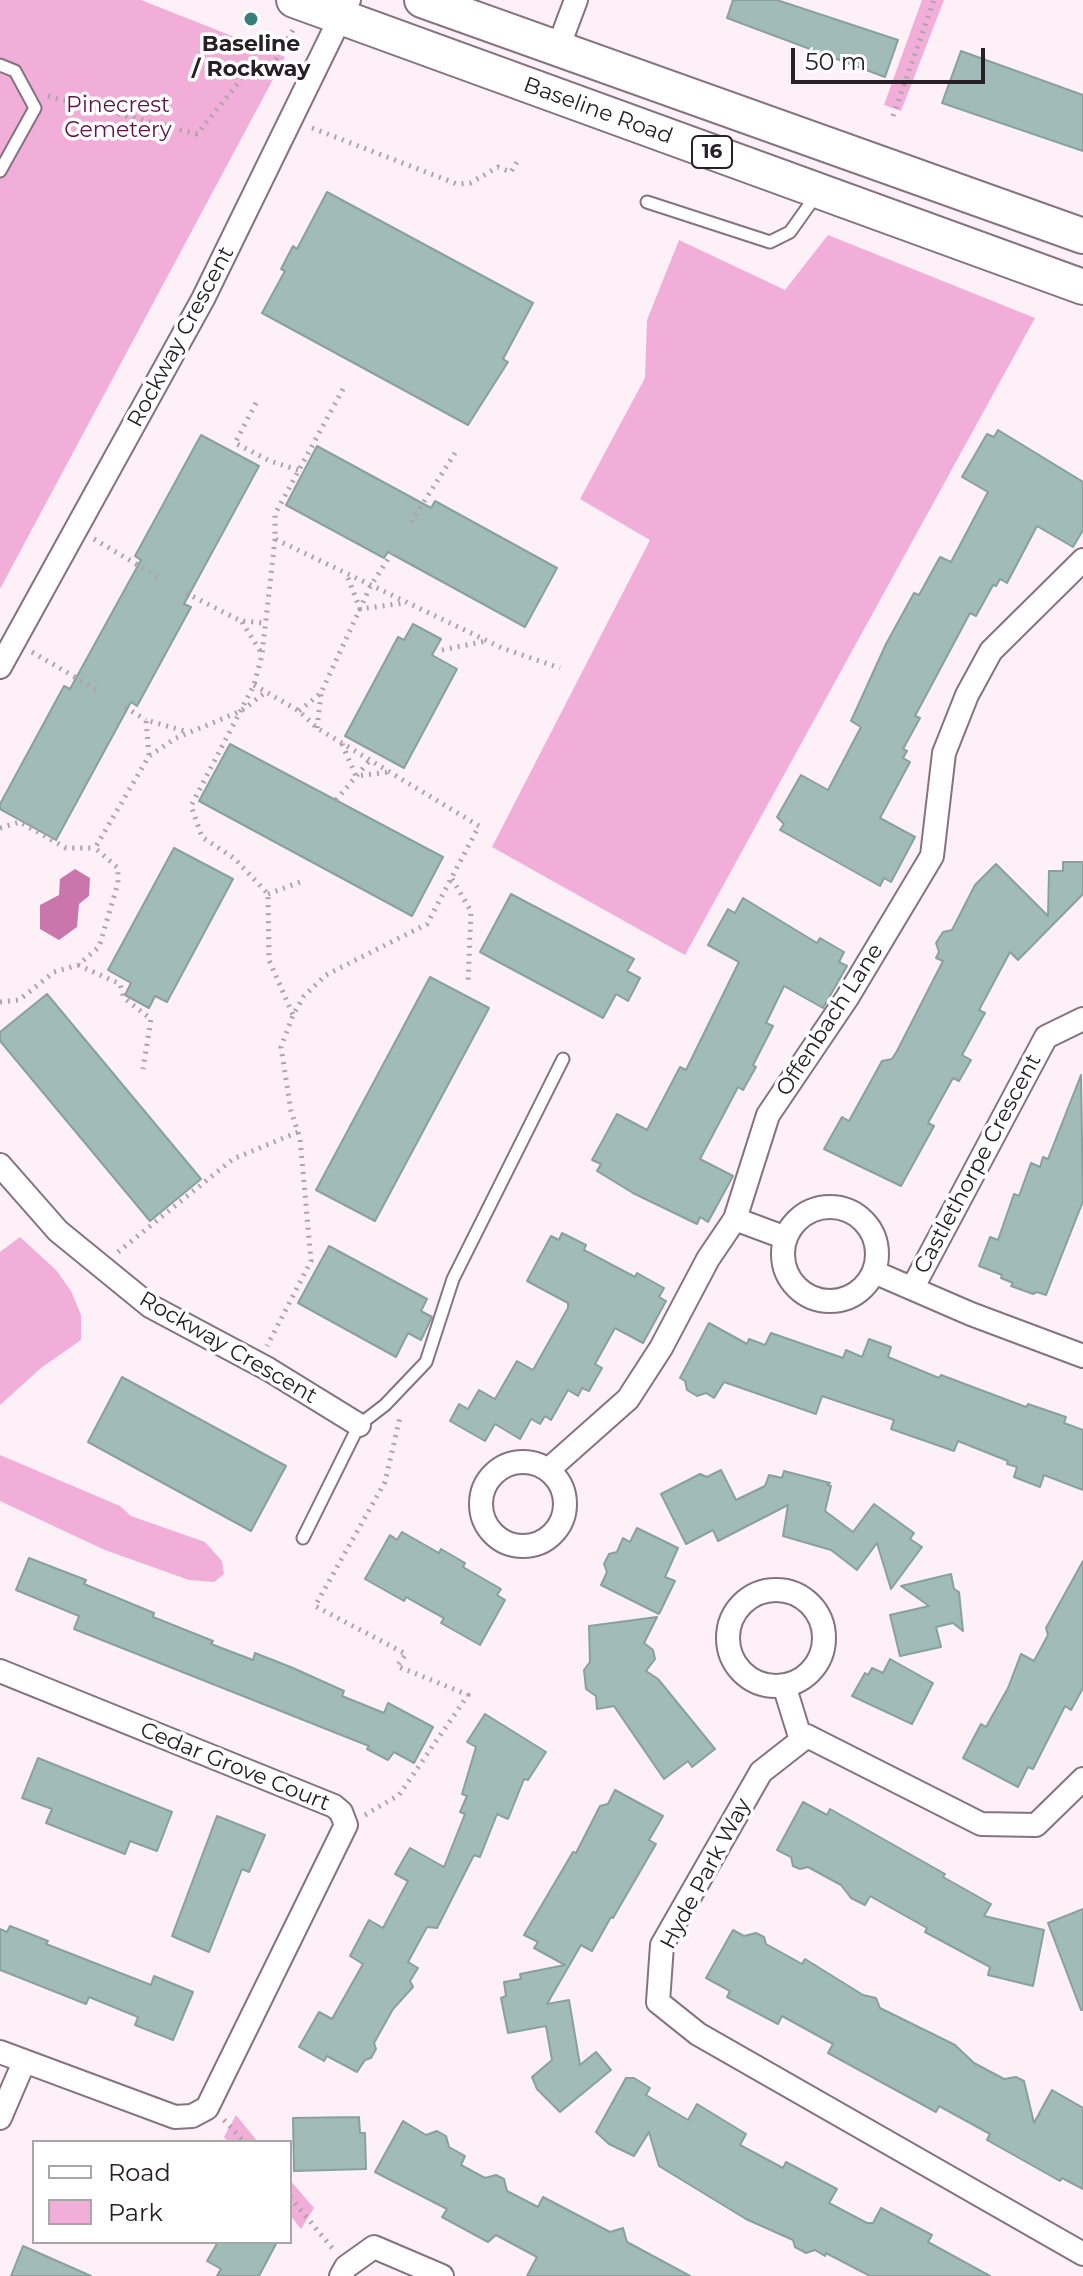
<!DOCTYPE html>
<style>
body{margin:0}
#map{position:relative;width:1083px;height:2276px;overflow:hidden;background:#fdf0f7;font-family:Montserrat,sans-serif}
canvas{display:block}
.legend{position:absolute;left:32px;top:2140px;width:260px;height:104px;box-sizing:border-box;background:#fff;border:2px solid #a9a6a7;margin:0;padding:10px 14px;list-style:none;font-size:24px;color:#272024}
.legend li{display:flex;align-items:center;gap:16px;height:40px}
.legend b{width:40px;border:2px solid #a9a6a7}
.scale{position:absolute;left:791px;top:48px;width:194px;height:36px;box-sizing:border-box;border:4px solid #272024;border-top:0;padding-left:10px;font-size:24px;line-height:28px;white-space:nowrap;color:#272024;-webkit-text-stroke:6px #fff;paint-order:stroke}
</style>
<div id="map">
<canvas width="1083" height="2276"></canvas>
<ul class="legend">
<li><b style="height:10px;background:#fff"></b>Road</li>
<li><b style="height:22px;background:#f0aed8"></b>Park</li>
</ul>
<div class="scale">50 m</div>
</div>
<script>
const ctx = document.querySelector('canvas').getContext('2d');
ctx.lineJoin = 'round';
function fill(path, color) {
  ctx.fillStyle = color;
  ctx.fill(path, 'evenodd');
}
function shape(rows) {
  const path = new Path2D();
  for (const r of rows) {
    if (r.length === 3) {
      path.moveTo(r[0] + r[2], r[1]);
      path.arc(r[0], r[1], r[2], 0, 2 * Math.PI);
      continue;
    }
    path.moveTo(r[0], r[1]);
    for (let i = 2; i < r.length; i += 2) path.lineTo(r[i], r[i + 1]);
  }
  return path;
}
function strokePath(path, color, width, dash) {
  ctx.strokeStyle = color;
  ctx.lineWidth = width;
  ctx.lineCap = dash ? 'butt' : 'round';
  ctx.setLineDash(dash || []);
  ctx.stroke(path);
}
function label(font, color, halo, rows, align = 'center') {
  ctx.font = font + ' Montserrat,sans-serif';
  ctx.lineWidth = 7;
  ctx.setLineDash([]);
  ctx.textBaseline = 'middle';
  ctx.strokeStyle = halo;
  ctx.fillStyle = color;
  for (const [text, x, y, turn = 0] of rows) {
    ctx.save();
    ctx.translate(x, y);
    ctx.rotate((+turn || 0) * Math.PI / 180);
    ctx.textAlign = isNaN(turn) ? turn : align;
    if (halo) ctx.strokeText(text, 0, 0);
    ctx.fillText(text, 0, 0);
    ctx.restore();
  }
}
const green = shape([
 [0,0,141,0,285,57,0,589],
 [922,0,944,0,901,111,884,105],
 [828,235,1035,318,685,955,492,847,650,540,580,499,645,378,647,320,679,240,785,290],
 [20,1237,56,1270,71,1291,81,1315,81,1340,41,1368,0,1405,0,1252],
 [0,1455,120,1506,131,1516,205,1542,222,1561,224,1574,214,1582,189,1580,105,1550,0,1501],
 [236,2115,258,2142,228,2142,224,2137],
 [290,2180,314,2208,301,2229,290,2215]
]);
const water = shape([
 [75,869,90,878,89,896,79,904,77,927,59,940,40,929,40,905,59,895,60,879]
]);
const building = shape([
 [733,0,777,0,898,40,885,77,727,18,733,0],
 [961,51,1083,95,1083,151,942,103,961,51],
 [327,192,533,303,503,359,508,362,468,425,262,313,285,271,281,269,293,246,297,249,327,192],
 [998,430,1083,482,1083,530,1073,547,1037,526,1007,583,1000,579,996,586,993,585,976,616,970,613,915,716,920,718,903,749,907,751,903,758,910,762,880,818,915,837,891,882,884,878,880,886,780,830,784,824,777,817,801,775,828,790,861,727,851,721,886,644,914,593,919,595,940,557,951,562,988,492,962,477,987,434,994,437,998,430],
 [201,435,259,466,184,604,191,607,137,706,131,702,56,840,0,809,0,804,64,686,70,689,141,560,135,556,201,435],
 [317,446,431,508,435,501,557,568,525,627,388,552,384,558,286,505,317,446],
 [413,624,441,639,432,655,457,669,404,768,345,736,398,637,404,640,413,624],
 [230,744,443,857,412,916,199,801,230,744],
 [174,848,233,879,167,1002,155,996,149,1008,125,995,131,983,108,970,174,848],
 [1063,862,1083,862,1083,894,1018,960,1010,952,979,1010,985,1013,962,1055,971,1060,959,1081,953,1078,928,1123,934,1126,901,1186,824,1149,842,1117,849,1121,882,1061,892,1059,897,1051,943,961,936,958,939,952,936,943,943,932,952,930,975,885,996,864,1048,916,1049,871,1063,871,1063,862],
 [511,894,634,959,627,971,640,978,628,1001,616,994,603,1018,480,952,511,894],
 [743,898,817,943,820,938,844,952,839,962,847,966,823,1008,784,986,766,1023,773,1026,753,1065,756,1067,743,1090,738,1087,700,1159,733,1176,708,1222,700,1217,697,1224,633,1193,597,1171,601,1164,592,1160,617,1114,647,1130,680,1067,686,1070,739,962,708,945,728,909,735,913,743,898],
 [430,977,489,1008,375,1221,316,1190,430,977],
 [47,994,201,1179,150,1221,0,1041,0,1032,47,994],
 [1081,1075,1083,1201,1046,1295,1037,1292,1033,1294,1011,1286,1013,1283,1001,1278,1002,1275,979,1266,990,1237,998,1240,1014,1194,1019,1196,1031,1163,1040,1167,1043,1157,1048,1159,1081,1075],
 [562,1233,586,1245,584,1250,635,1277,637,1273,664,1288,659,1297,666,1301,643,1343,615,1328,595,1364,602,1368,589,1391,582,1388,578,1396,568,1390,551,1420,545,1416,540,1424,531,1419,520,1439,495,1424,485,1441,450,1421,459,1404,468,1409,479,1390,495,1399,517,1361,533,1370,568,1308,568,1303,527,1281,551,1236,559,1240,562,1233],
 [329,1246,427,1299,421,1311,432,1317,421,1340,408,1333,396,1357,298,1303,329,1246],
 [709,1323,747,1344,749,1339,765,1345,771,1333,843,1358,846,1350,862,1357,869,1339,891,1347,888,1357,939,1378,941,1375,1026,1407,1028,1404,1066,1417,1064,1423,1083,1430,1083,1490,1044,1475,1040,1487,1014,1477,1017,1467,1007,1464,1008,1461,958,1441,954,1451,891,1429,894,1420,822,1396,816,1414,724,1382,714,1398,706,1393,697,1396,687,1390,685,1381,680,1378,709,1323],
 [122,1377,286,1466,251,1531,88,1442,122,1377],
 [721,1470,736,1500,765,1486,769,1475,782,1478,784,1471,830,1483,827,1485,831,1486,825,1511,853,1532,874,1504,914,1533,910,1539,922,1547,891,1589,877,1543,857,1570,831,1550,783,1536,788,1505,718,1541,713,1530,686,1544,661,1494,700,1474,707,1477,721,1470],
 [637,1528,678,1548,665,1577,675,1581,659,1614,601,1585,607,1572,604,1564,609,1554,617,1552,623,1538,630,1542,637,1528],
 [402,1532,439,1553,441,1549,465,1563,463,1567,501,1589,497,1595,505,1600,480,1645,441,1623,444,1618,424,1607,406,1597,404,1601,365,1579,390,1535,397,1540,402,1532],
 [29,1558,86,1580,84,1584,154,1613,153,1617,213,1641,211,1644,253,1660,255,1653,293,1668,344,1691,342,1696,384,1713,388,1703,433,1727,414,1763,394,1752,388,1760,367,1749,369,1746,74,1629,79,1616,16,1590,29,1558],
 [1083,1561,1083,1688,1071,1710,1065,1706,1033,1769,1028,1767,1018,1787,963,1758,981,1724,986,1727,1008,1688,1021,1654,1034,1661,1048,1635,1046,1628,1083,1561],
 [951,1574,954,1589,959,1592,963,1631,953,1623,936,1627,941,1647,900,1656,890,1615,929,1606,901,1586,951,1574],
 [657,1617,644,1643,653,1650,655,1659,646,1671,658,1679,715,1749,692,1767,688,1761,664,1779,614,1706,597,1709,596,1696,586,1689,584,1670,590,1662,589,1626,657,1617],
 [890,1659,933,1683,912,1724,852,1696,865,1673,868,1675,872,1668,883,1673,890,1659],
 [485,1714,546,1752,528,1780,524,1779,508,1819,497,1814,480,1857,474,1855,437,1928,427,1927,408,1962,418,1968,410,1981,413,1987,393,2009,374,2043,376,2049,371,2058,365,2060,357,2072,327,2056,324,2061,299,2047,319,2012,332,2019,363,1964,350,1956,369,1920,383,1928,408,1881,395,1874,410,1848,444,1867,465,1814,460,1812,467,1796,462,1794,476,1747,467,1742,485,1714],
 [38,1758,172,1812,157,1851,130,1841,125,1854,46,1823,52,1809,22,1798,38,1758],
 [615,1790,663,1816,649,1840,656,1844,613,1918,611,1917,592,1951,581,1945,547,2004,569,2000,580,2065,596,2052,611,2070,560,2112,537,2089,532,2077,552,2060,546,2026,508,2033,501,1998,506,1996,504,1982,521,1979,520,1974,565,1965,534,1948,538,1942,524,1935,573,1852,576,1853,600,1806,608,1804,615,1790],
 [803,1802,827,1815,830,1809,945,1874,943,1877,991,1904,984,1916,1044,1930,1033,1986,988,1975,990,1967,925,1932,927,1928,870,1896,865,1905,851,1898,841,1885,808,1867,800,1869,793,1866,791,1857,777,1850,803,1802],
 [217,1816,265,1835,249,1872,242,1869,209,1952,172,1936,217,1816],
 [1083,1909,1083,2010,1081,2010,1048,1923,1083,1909],
 [10,1926,48,1941,46,1944,151,1985,154,1976,193,1992,173,2040,135,2025,138,2017,89,1997,86,2004,0,1970,0,1929,7,1932,10,1926],
 [733,1930,744,1936,756,1933,764,1937,766,1944,802,1964,805,1959,863,1995,876,1998,880,2008,955,2045,974,2063,1004,2079,1016,2077,1024,2081,1034,2123,1052,2090,1083,2108,1083,2189,1062,2178,1060,2181,987,2140,990,2134,939,2106,936,2112,828,2053,833,2044,782,2016,778,2024,727,1997,730,1991,706,1978,733,1930],
 [626,2078,634,2078,650,2088,646,2095,688,2120,697,2104,746,2134,740,2145,783,2168,786,2162,837,2189,829,2203,867,2223,873,2223,881,2208,932,2235,928,2242,990,2276,870,2276,826,2253,825,2256,815,2250,806,2253,795,2247,793,2240,746,2219,659,2166,649,2132,634,2156,609,2144,596,2132,626,2078],
 [359,2117,360,2133,365,2133,366,2169,294,2171,293,2118,359,2117],
 [403,2121,426,2135,437,2131,446,2136,449,2147,465,2156,461,2165,485,2178,496,2175,504,2179,507,2191,538,2207,543,2197,610,2232,623,2228,627,2242,690,2276,527,2276,537,2257,496,2235,488,2242,442,2217,447,2209,375,2172,403,2121],
 [218,2242,277,2242,259,2276,217,2276,221,2269,207,2261,218,2242],
 [23,2246,91,2276,11,2276,23,2246]
]);
const path = shape([
 [48,96,197,134,244,76,276,59,293,30],
 [893,116,934,0],
 [312,128,457,184,470,183,498,167,511,172,519,159],
 [343,389,275,514,275,539,502,648,560,668],
 [256,403,235,443,270,461,298,470],
 [411,522,455,453],
 [94,539,158,577],
 [275,539,262,655,254,685,191,806,202,837,235,859,268,894,269,960,293,1015],
 [348,578,360,609,404,603],
 [186,593,241,621,265,623],
 [242,622,262,654],
 [442,650,486,641],
 [32,652,97,690],
 [254,685,299,711,317,728,479,826,427,924,326,975,304,996,293,1015,281,1047,291,1111,300,1138,311,1261,267,1346],
 [125,707,146,720],
 [299,711,321,693,370,587,393,551],
 [317,728,321,694],
 [342,744,356,776,390,772],
 [149,755,146,720,188,732],
 [336,800,370,760],
 [0,828,20,822,66,848,95,848],
 [452,879,471,911,468,982],
 [268,894,303,881],
 [78,965,120,984,124,998,151,1019,143,1069],
 [0,1002,19,1000,54,972,78,965,99,947,118,883,118,868,95,848,149,756,176,738,241,711,266,692],
 [118,1252,233,1159,298,1132],
 [365,1815,399,1795,468,1695,397,1666,406,1654,315,1606,385,1482,400,1417],
 [224,2120,244,2142],
 [290,2197,333,2249]
]);
const lane = shape([
 [0,65,15,71,35,108,0,171],
 [647,202,770,242,790,232,817,194],
 [303,1538,359,1425,385,1405,426,1362,453,1279,563,1059]
]);
const street = shape([
 [558,48,576,0],
 [0,667,203,299,349,0],
 [0,1165,58,1231,150,1306,268,1369,359,1425],
 [830,1254,47],
 [735,1219,786,1238],
 [874,1272,971,1314,1083,1356],
 [913,1287,1046,1037,1083,1019],
 [523,1504,42],
 [548,1470,628,1399,661,1348,708,1259,735,1219,768,1115,847,998,932,856,944,753,967,695,991,651,1083,560],
 [776,1638,48],
 [0,1671,334,1806,341,1812,346,1825,207,2108,192,2116,175,2117,0,2052],
 [784,1685,801,1740],
 [1083,1779,1036,1825,981,1824,807,1736,761,1772,662,1945,658,2002,698,2034,1083,2254],
 [0,2118,24,2062],
 [341,2276,346,2267,374,2247,442,2276]
]);
const primary = shape([
 [294,0,1083,287],
 [422,0,1083,236]
]);
const markers = [
 [251,19,8,"#377f7b"]
];
const shields = [
 [712,152,40]
];
const shieldNames = [
 ["16",712,152]
];
const poiNames = [
 ["Baseline",251,45],
 ["/ Rockway",251,70]
];
const parkNames = [
 ["Pinecrest",118,106],
 ["Cemetery",118,131]
];
const streetNames = [
 ["Baseline Road",598,111,20],
 ["Rockway Crescent",181,337,-62],
 ["Offenbach Lane",830,1020,-57],
 ["Castlethorpe Crescent",978,1164,-62],
 ["Rockway Crescent",228,1348,30],
 ["Cedar Grove Court",235,1767,22],
 ["Hyde Park Way",706,1874,-62]
];
fill(green, '#f0aed8');
fill(water, '#ca76ad');
fill(building, '#a1bbb9');
strokePath(building, '#88a19f', 2);
strokePath(lane, '#86737f', 15);
strokePath(street, '#86737f', 26);
strokePath(primary, '#86737f', 38);
strokePath(path, '#aea3a9', 5, [2, 6]);
strokePath(lane, '#fff', 11);
strokePath(street, '#fff', 22);
strokePath(primary, '#fff', 34);
for (const [x, y, r, color] of markers) {
  const dot = new Path2D();
  dot.arc(x, y, r, 0, 2 * Math.PI);
  ctx.fillStyle = color;
  ctx.fill(dot);
  strokePath(dot, '#fff', 3);
}
for (const [x, y, w] of shields) {
  const box = new Path2D();
  box.roundRect(x - w / 2, y - 16, w, 32, 6);
  ctx.fillStyle = '#fff';
  ctx.fill(box);
  strokePath(box, '#272024', 2);
}
label('bold 20px', '#272024', null, shieldNames);
label('bold 22px', '#272024', '#fff', poiNames);
label('22px', '#5f134b', '#fff', parkNames);
label('22px', '#272024', '#fff', streetNames);
</script>
